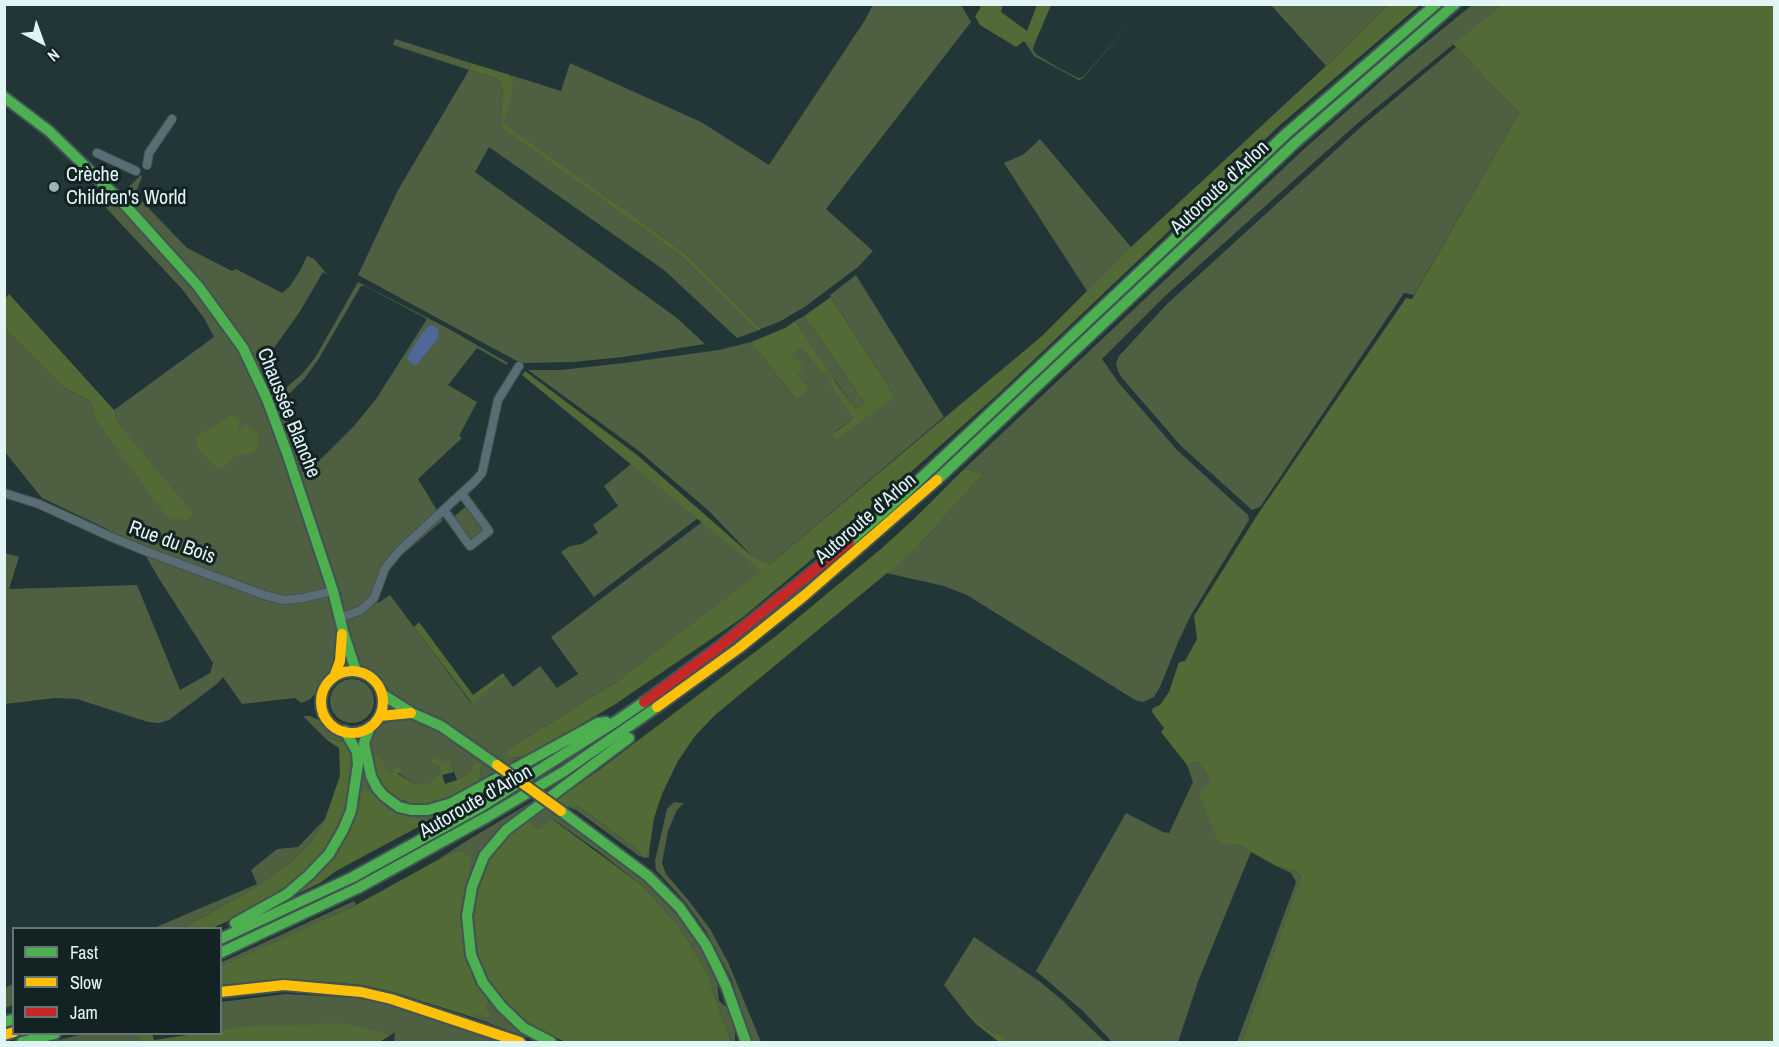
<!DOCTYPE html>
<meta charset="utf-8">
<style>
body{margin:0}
#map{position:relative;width:1779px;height:1047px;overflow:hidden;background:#223637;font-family:"Archivo Narrow",sans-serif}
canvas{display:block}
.frame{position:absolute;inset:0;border:6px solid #e1f5f5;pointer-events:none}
.legend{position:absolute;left:12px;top:927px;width:210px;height:108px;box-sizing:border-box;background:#132222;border:2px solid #657676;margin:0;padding:8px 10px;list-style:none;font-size:18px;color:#e1f5f5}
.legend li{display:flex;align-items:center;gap:12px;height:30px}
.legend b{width:30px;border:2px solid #657676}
.north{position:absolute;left:12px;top:12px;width:60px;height:60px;-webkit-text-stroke:4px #132222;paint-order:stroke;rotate:139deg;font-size:16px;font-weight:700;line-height:24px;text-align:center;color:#e1f5f5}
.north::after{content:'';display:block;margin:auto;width:21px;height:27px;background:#e1f5f5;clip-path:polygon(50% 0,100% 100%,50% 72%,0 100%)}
</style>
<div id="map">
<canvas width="1779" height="1047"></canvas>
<div class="frame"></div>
<ul class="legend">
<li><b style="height:8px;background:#4caf50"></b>Fast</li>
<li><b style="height:8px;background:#ffc107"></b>Slow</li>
<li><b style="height:8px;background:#c62828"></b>Jam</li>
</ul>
<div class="north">N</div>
</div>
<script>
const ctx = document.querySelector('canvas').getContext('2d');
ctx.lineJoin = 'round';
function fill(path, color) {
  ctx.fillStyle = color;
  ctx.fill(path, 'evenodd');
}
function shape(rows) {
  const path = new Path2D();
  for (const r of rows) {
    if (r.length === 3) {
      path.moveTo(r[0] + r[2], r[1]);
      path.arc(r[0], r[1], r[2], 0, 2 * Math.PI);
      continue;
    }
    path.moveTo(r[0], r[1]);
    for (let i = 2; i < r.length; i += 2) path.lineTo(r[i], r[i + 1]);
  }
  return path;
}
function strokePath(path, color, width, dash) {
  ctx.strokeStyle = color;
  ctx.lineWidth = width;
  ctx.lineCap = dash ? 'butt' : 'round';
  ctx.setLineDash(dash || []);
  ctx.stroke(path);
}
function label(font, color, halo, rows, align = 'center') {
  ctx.font = font + ' "Archivo Narrow",sans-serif';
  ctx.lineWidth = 6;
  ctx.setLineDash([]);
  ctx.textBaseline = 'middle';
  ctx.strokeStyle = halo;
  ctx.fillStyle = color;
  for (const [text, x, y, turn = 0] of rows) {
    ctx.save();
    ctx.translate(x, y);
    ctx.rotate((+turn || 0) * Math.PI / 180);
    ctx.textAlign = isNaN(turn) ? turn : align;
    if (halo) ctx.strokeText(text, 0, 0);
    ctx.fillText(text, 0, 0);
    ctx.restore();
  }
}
const green = shape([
 [873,5,961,5,971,22,826,209,873,251,858,267,806,306,781,321,761,329,685,253,503,123,500,127,681,256,757,331,737,338,664,270,489,147,475,172,677,318,705,344,623,357,572,362,523,363,515,360,358,275,398,190,469,70,393,45,395,39,471,63,470,70,498,79,503,91,501,116,514,82,510,75,561,91,570,63,701,122,769,165,865,20],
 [1146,5,1083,78,1079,80,1034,56,1024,41,1034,45,1033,50,1037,55,1057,67,1078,78,1083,77],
 [1271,5,1388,5,1326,66],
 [1472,5,1501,5,1359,122,1165,296,1102,359,1118,382,1177,450,1248,515,1249,520,1191,615,1179,640,1160,687,1154,697,1143,702,1135,700,967,595,944,586,886,573,920,544,984,473,964,469,1303,150,1402,62],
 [1456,47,1519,113,1414,295,1404,293,1260,507,1252,510,1181,446,1122,378,1118,371,1116,363,1119,356,1167,304,1362,126],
 [1040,139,1131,247,1087,291,1004,163,1024,154],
 [141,175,142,177,135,194,187,248,232,271,236,269,282,293,290,286,301,269,307,256,314,259,328,275,323,272,299,313,261,366,275,394,288,386,301,375,315,358,358,282,449,329,508,363,507,365,477,348,448,385,477,402,459,436,462,438,418,479,443,520,402,555,388,571,383,585,377,586,374,598,378,603,390,595,471,703,505,676,513,687,540,666,557,688,578,674,551,637,702,522,762,571,616,682,505,751,508,758,525,757,479,782,482,766,476,763,467,774,457,780,450,761,439,766,441,772,427,784,415,784,398,773,396,766,391,774,371,760,368,742,372,731,387,719,411,713,390,695,379,679,352,659,343,632,332,673,323,681,318,691,309,700,301,703,295,698,242,704,223,677,217,684,169,720,159,723,148,722,77,699,55,698,5,704,5,553,19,557,9,589,137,585,180,690,210,673,213,663,158,577,147,558,148,552,109,536,109,530,42,498,5,452,5,328,62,387,90,401,95,418,119,425,114,410,214,337,204,318,182,289,94,195,99,190,117,207,126,197,125,191],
 [361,286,365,286,427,319,376,399,354,426,326,454,305,473,283,407,285,398,305,378,318,360],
 [856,275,944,417,770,564,752,556,709,511,639,451,528,370,561,370,624,363,719,350,751,342,796,399,797,374,803,369,792,354,802,348,822,374,827,371,795,321,804,316,865,403,856,409,834,379,853,418,833,433,895,397,830,295],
 [631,464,698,518,594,597,561,552,570,546,582,544,598,533,593,525,618,506,604,486],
 [469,504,489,531,470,546,451,519],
 [352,701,22],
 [303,716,310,716,323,722,350,744,329,738,327,740],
 [362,760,389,806,520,773,454,812,453,809,420,826,420,818,396,813,387,808,379,800,360,793],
 [1197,761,1211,781,1219,842,1240,845,1274,865,1297,872,1301,879,1242,1042,1237,1042,1296,882,1291,873,1274,865,1251,852,1199,979,1178,1042,1112,1042,1084,1012,1036,971,1126,813,1163,832,1169,833,1193,782,1187,765],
 [545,794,468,885,462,850,434,862,468,840],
 [674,802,684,803,677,810,668,831,662,863,666,874,689,901,710,929,728,962,761,1042,750,1042,732,980,706,931,686,903,656,870,655,861,667,809],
 [565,806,578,806,635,848,642,856,646,856,650,846,649,857,646,858,639,856,576,810],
 [544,807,640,877,661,897,693,933,717,979,719,1001,730,1010,735,1032,735,1042,731,1042,713,992,710,978,680,928,643,886,598,851,553,819,539,830,527,819],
 [325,819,313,839,294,859,258,886,183,928,154,928,257,884,251,870,277,849,298,847],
 [354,901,356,905,221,967,220,963],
 [974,937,1039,981,1061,999,1105,1042,1006,1042,1003,1033,995,1034,978,1022,968,1012,966,1013,944,985],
 [13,984,13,1005,5,1008,5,988],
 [286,994,360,998,389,1004,505,1042,394,1042,395,1032,388,1037,387,1033,236,1027,221,1029,221,1002],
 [489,1000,539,1042,475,1018,477,1014,491,1014,486,1008],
 [83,1034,135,1034,141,1042,51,1042]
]);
const forest = shape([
 [977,5,1003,5,1001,12,1027,31,1037,5,1051,5,1034,45,1024,41,1016,47,980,25,975,16,981,7],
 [1388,5,1420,5,1280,125,996,396,830,544,742,618,614,705,525,757,508,758,505,751,616,682,761,571,522,375,525,371,637,455,752,556,770,564,1042,336,1131,247,1326,66],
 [1501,5,1774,5,1774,1042,1242,1042,1301,878,1297,872,1274,865,1240,845,1219,843,1199,794,1211,781,1197,761,1187,765,1161,732,1164,728,1152,712,1153,708,1160,705,1169,692,1179,662,1185,661,1197,639,1194,616,1256,517,1406,298,1412,299,1519,113,1453,44],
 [471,63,510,75,514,82,505,118,501,116,503,91,498,79,470,70],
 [502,122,685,253,761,329,757,331,681,256,500,127],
 [9,294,114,410,119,425,193,513,186,520,168,519,95,418,90,401,62,387,5,328,5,299],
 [831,297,895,397,837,439,833,434,853,418,829,382,833,379,856,409,865,403,804,316],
 [795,321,828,371,822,374,802,348,793,354,804,369,797,374,808,390,796,399,751,342,785,328],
 [232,415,240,421,238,431,245,425,251,427,258,436,259,446,253,452,232,458,227,466,217,468,196,446,197,436],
 [964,469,984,473,920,544,898,564,715,715,695,736,678,761,662,794,654,818,650,846,646,856,642,856,635,848,578,806,565,806,556,800,599,770,776,636,882,548,916,517],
 [419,622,473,695,503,673,505,676,472,703,414,627],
 [329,738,350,744,354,763,346,809,330,845,286,889,242,915,212,928,183,928,258,886,294,859,313,839,325,819,340,776,339,748,327,740],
 [379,755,390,774,395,766,401,769,398,774,415,784,427,784,441,772,439,766,433,764,431,760,433,757,441,761,450,760,454,772,442,775,445,784,457,780,467,774,476,762,482,765,479,782,449,798,427,804,414,804,396,798,381,784,371,760],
 [365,790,375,794,387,808,396,813,420,818,420,826,336,871,320,883,289,898,312,878,360,793],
 [527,819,539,830,552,819,643,886,680,928,710,978,713,992,731,1042,565,1042,528,1023,493,989,476,952,472,925,475,898,489,861,505,838],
 [461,850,471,860,462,916,489,1000,486,1008,491,1014,486,1018,477,1014,475,1018,393,992,362,985,331,982,286,982,221,985,220,967,356,905,434,862],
 [968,1011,978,1022,995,1034,1003,1033,1006,1042,999,1042,976,1024,966,1013],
 [340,1023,387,1033,388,1037,379,1042,141,1042,135,1034,152,1034,154,1040,194,1034,220,1034,221,1029,236,1027]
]);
const water = shape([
 [433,325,439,330,437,340,416,365,411,363,407,358,413,347,427,327]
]);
const street = shape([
 [97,153,136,171],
 [147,165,149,153,172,119],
 [4,493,39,504,109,536,148,552,267,596,285,600,303,598,333,591],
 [444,510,470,546,489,531,462,494],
 [339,617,348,615,361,610,374,598,385,568,399,551,474,482,482,473,498,400,519,366]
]);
const fast = shape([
 [4,97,49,131,126,206,198,286,243,348,267,399,287,453,333,591,343,631,356,671],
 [937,480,1296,142,1455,4],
 [849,542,901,497,1287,133,1436,4],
 [382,694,412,713,441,726,497,765],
 [370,727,364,743,371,776,377,788,384,796,399,807,411,810,428,810,452,803,598,723,606,722],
 [561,811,648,876,680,908,706,945,716,965,726,986,746,1042],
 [235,923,287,894,309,875,329,854,343,830,351,811,358,764,357,752,345,731],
 [220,939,353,877,482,806,618,720,644,702],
 [220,953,358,888,487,817,563,772,657,707],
 [4,1022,14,1019],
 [22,1042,55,1034],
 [551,1042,524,1028,502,1007,483,983,471,955,467,916,472,887,484,856,506,830,629,738]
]);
const slow = shape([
 [352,702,31],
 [334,677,340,661,342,634],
 [657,707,739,648,805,595,937,480],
 [380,716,411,713],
 [220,992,284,985,361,992,391,999,520,1042],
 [4,1035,14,1032]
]);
const jam = shape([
 [644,702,719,647,849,542]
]);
const slowBridge = shape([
 [497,765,561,811]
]);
const markers = [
 [54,187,6,"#9eb2b2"]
];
const poiNames = [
 ["Crèche",66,176],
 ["Children's World",66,199]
];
const streetNames = [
 ["Autoroute d'Arlon",1220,188,-43],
 ["Chaussée Blanche",288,413,68],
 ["Autoroute d'Arlon",866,519,-41],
 ["Rue du Bois",172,543,20],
 ["Autoroute d'Arlon",476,802,-30]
];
fill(green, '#4f5f41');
fill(forest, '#526a36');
fill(water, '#50679a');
strokePath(street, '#425354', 10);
strokePath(fast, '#425354', 14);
strokePath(slow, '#425354', 14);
strokePath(jam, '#425354', 14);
strokePath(street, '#5a6c74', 8);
strokePath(fast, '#4caf50', 10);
strokePath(slow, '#ffc107', 10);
strokePath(jam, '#c62828', 10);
strokePath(slowBridge, '#425354', 14, []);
strokePath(slowBridge, '#ffc107', 10);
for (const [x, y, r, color] of markers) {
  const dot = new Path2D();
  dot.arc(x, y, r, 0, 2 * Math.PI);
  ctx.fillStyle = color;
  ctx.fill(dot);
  strokePath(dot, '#132222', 2);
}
label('20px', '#e1f5f5', '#132222', poiNames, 'left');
label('20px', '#e1f5f5', '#132222', streetNames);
</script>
